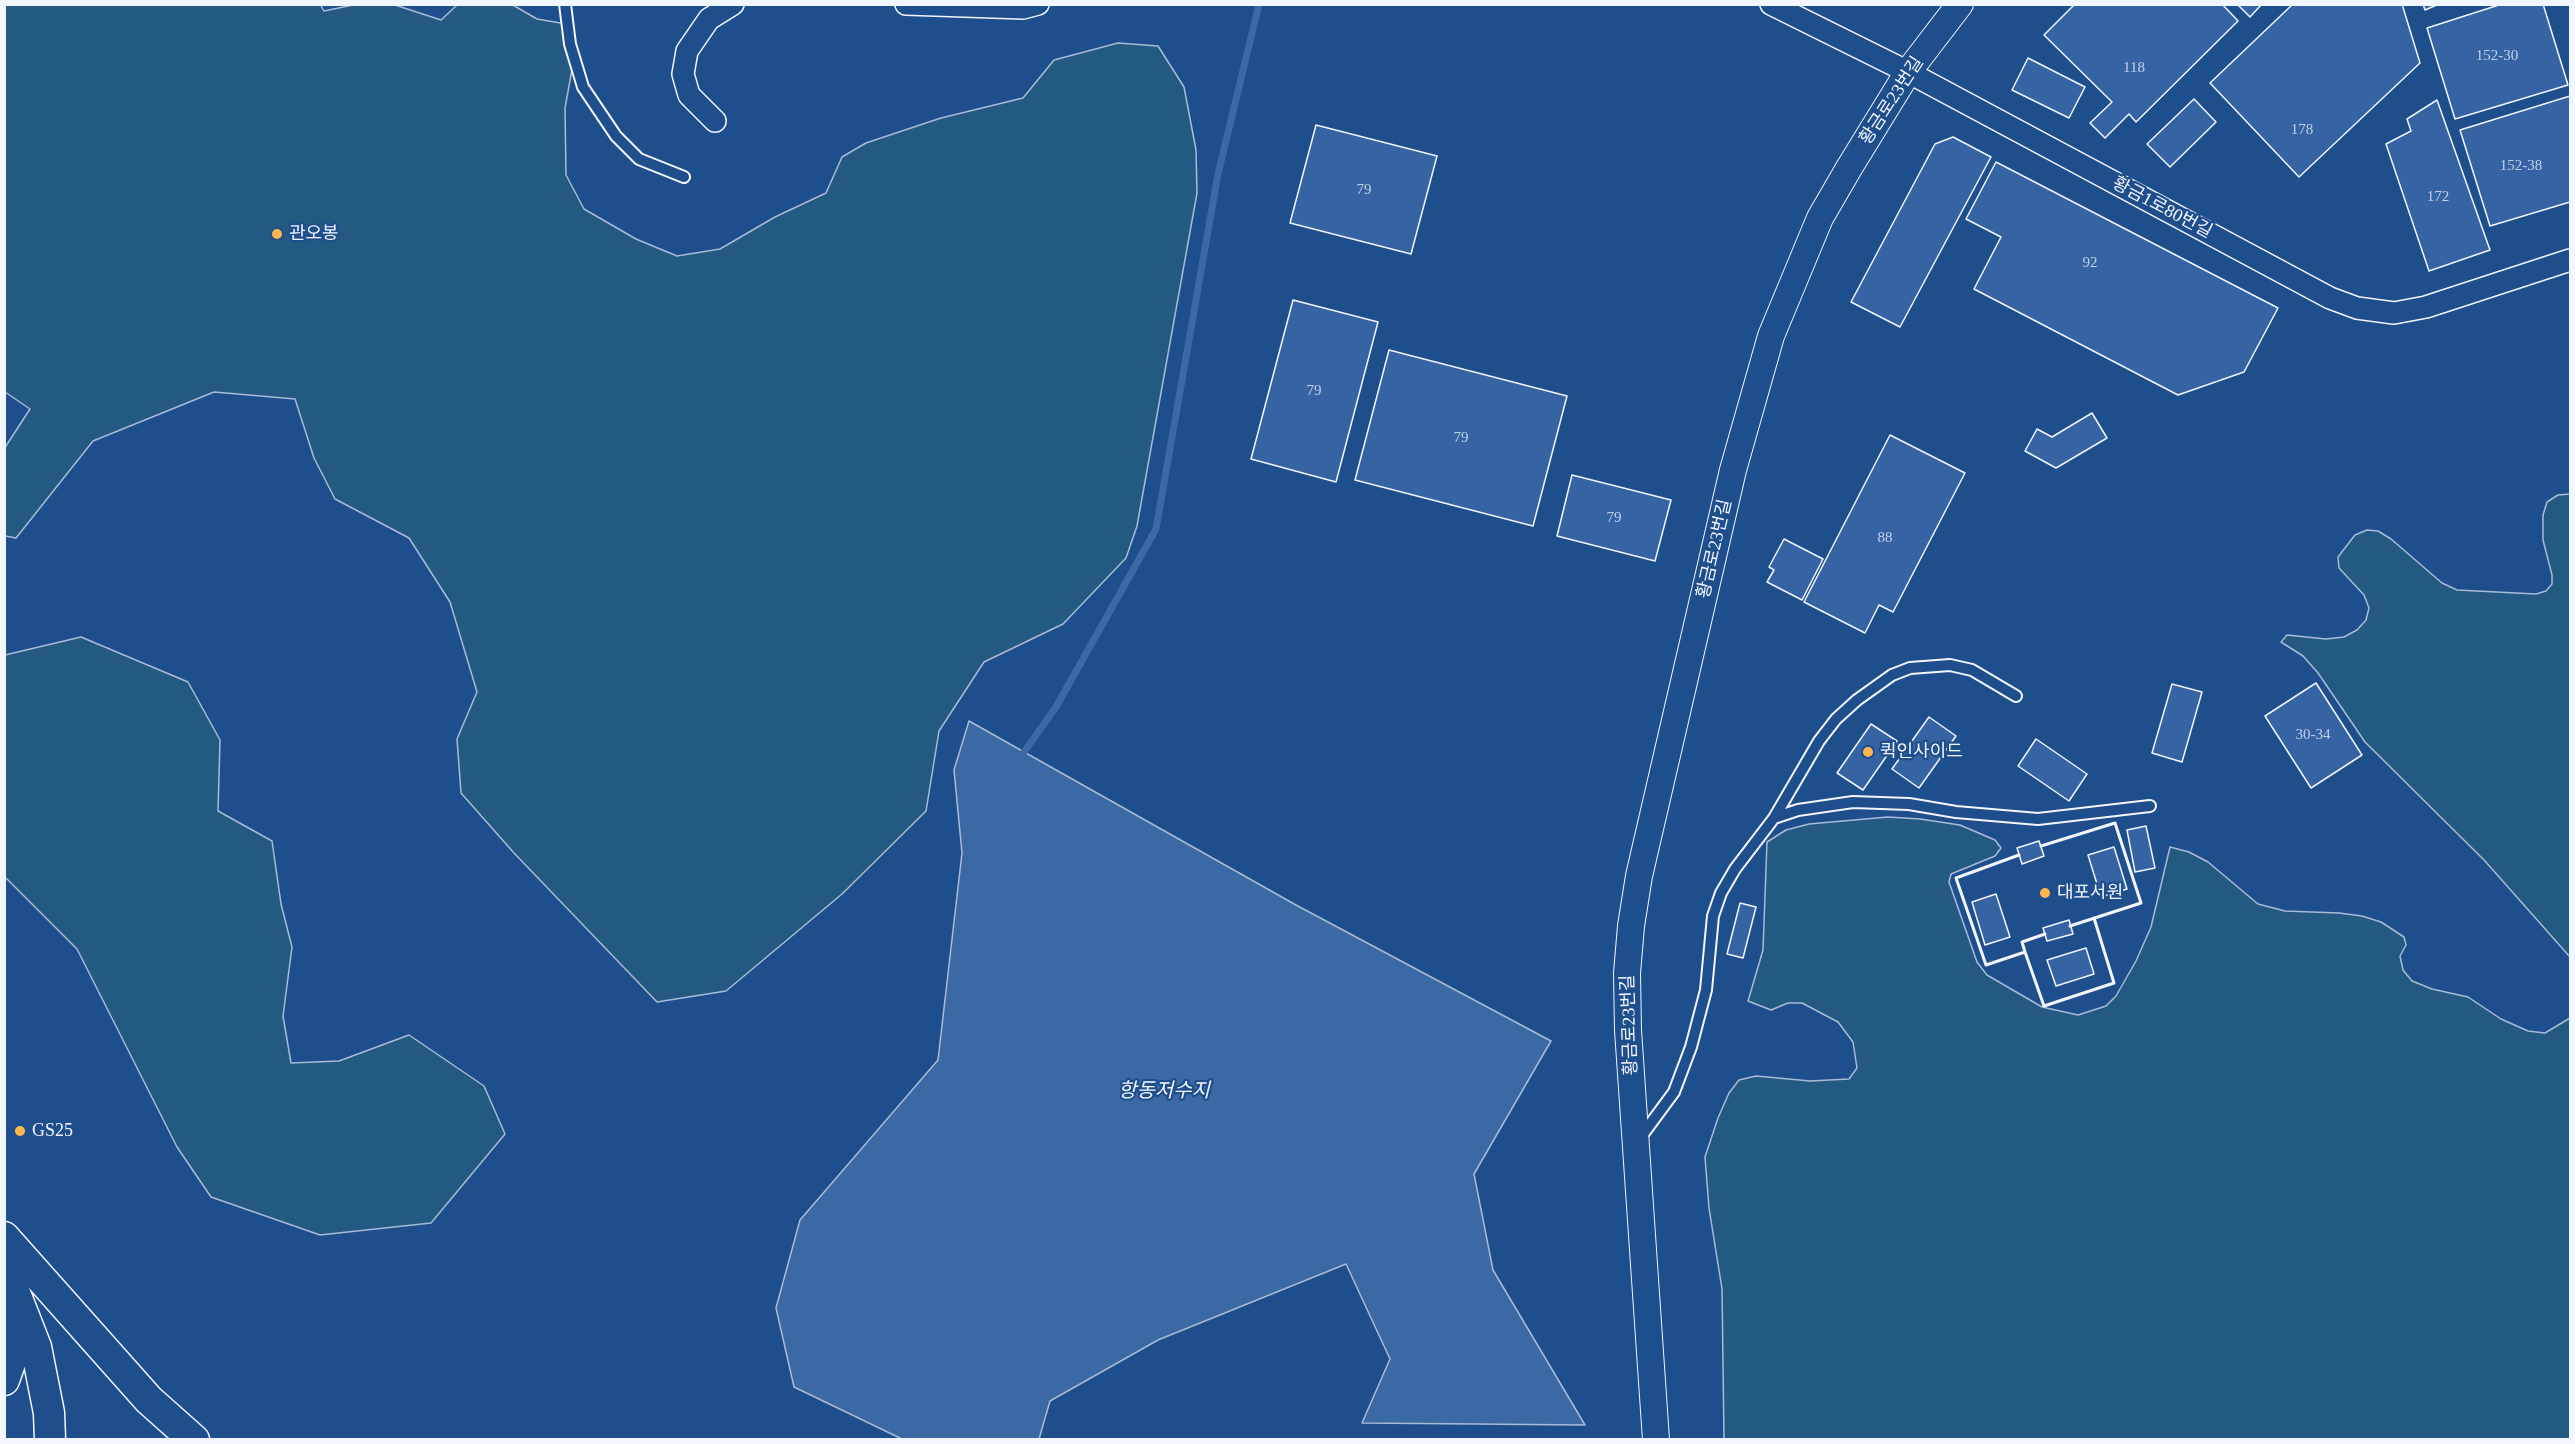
<!DOCTYPE html>
<meta charset="utf-8">
<style>
body{margin:0}
#map{position:relative;width:2575px;height:1444px;overflow:hidden;background:#1f4e8c;font-family:"Times New Roman",serif}
canvas{display:block}
.frame{position:absolute;inset:0;border:6px solid #f2f6ff;pointer-events:none}
</style>
<div id="map">
<canvas width="2575" height="1444"></canvas>
<div class="frame"></div>
</div>
<script>
const ctx = document.querySelector('canvas').getContext('2d');
ctx.lineJoin = 'round';
function fill(path, color) {
  ctx.fillStyle = color;
  ctx.fill(path, 'evenodd');
}
function shape(rows) {
  const path = new Path2D();
  for (const r of rows) {
    path.moveTo(r[0], r[1]);
    for (let i = 2; i < r.length; i += 2) path.lineTo(r[i], r[i + 1]);
  }
  return path;
}
function strokePath(path, color, width, dash) {
  ctx.strokeStyle = color;
  ctx.lineWidth = width;
  ctx.lineCap = dash ? 'butt' : 'round';
  ctx.setLineDash(dash || []);
  ctx.stroke(path);
}
function label(font, color, halo, rows, align = 'center') {
  ctx.font = font + ' "Times New Roman","Noto Sans KR",serif';
  ctx.lineWidth = 4.5;
  ctx.setLineDash([]);
  ctx.textBaseline = 'middle';
  ctx.strokeStyle = halo;
  ctx.fillStyle = color;
  for (const [text, x, y, turn = 0] of rows) {
    ctx.save();
    ctx.translate(x, y);
    ctx.rotate((+turn || 0) * Math.PI / 180);
    ctx.textAlign = isNaN(turn) ? turn : align;
    if (halo) ctx.strokeText(text, 0, 0);
    ctx.fillText(text, 0, 0);
    ctx.restore();
  }
}
const green = shape([
 [320,4,324,11,353,5,392,4,441,20,457,5,511,4,537,19,572,25,575,53,565,108,566,175,584,209,636,239,677,256,720,249,775,217,826,193,842,157,866,143,941,118,1023,98,1054,60,1118,43,1158,46,1184,87,1196,150,1197,193,1137,526,1126,558,1063,624,984,662,939,731,926,811,842,894,726,991,657,1002,514,853,461,793,457,739,477,692,450,602,409,538,335,499,314,458,295,399,214,392,93,441,16,538,5,536,4,449,30,409,5,392,5,5,320,4],
 [2570,494,2570,957,2484,860,2365,742,2318,673,2303,656,2281,642,2287,635,2326,639,2344,637,2357,630,2366,620,2369,608,2364,595,2339,568,2338,557,2355,535,2367,530,2378,531,2391,539,2442,583,2457,590,2536,594,2546,591,2552,584,2552,575,2543,540,2543,515,2547,502,2558,495,2570,494],
 [81,637,188,682,220,740,218,811,272,841,281,904,292,947,283,1016,291,1063,339,1061,409,1035,484,1086,505,1134,431,1223,320,1235,211,1197,177,1147,77,949,5,877,5,655,81,637],
 [1888,817,1920,819,1960,825,1995,840,2001,848,1995,856,1951,874,1949,882,1977,962,1987,975,2042,1007,2078,1015,2106,1006,2116,996,2136,961,2151,927,2170,847,2189,852,2208,862,2258,904,2285,911,2339,913,2362,916,2381,922,2404,937,2406,945,2400,956,2403,970,2412,981,2432,989,2468,997,2501,1019,2528,1031,2545,1033,2570,1018,2570,1439,1724,1439,1722,1289,1709,1208,1705,1157,1718,1118,1729,1093,1739,1080,1756,1076,1810,1081,1849,1079,1857,1068,1853,1042,1838,1022,1802,1003,1788,1003,1771,1010,1748,1001,1763,950,1767,842,1786,830,1809,824,1888,817]
]);
const water = shape([
 [969,721,1296,905,1551,1041,1474,1174,1493,1270,1585,1425,1362,1423,1390,1359,1346,1264,1158,1340,1050,1401,1039,1439,902,1439,794,1387,776,1308,800,1220,938,1060,962,853,954,770,969,721]
]);
const stream = shape([
 [1024,752,1056,707,1156,529,1218,174,1259,4]
]);
const building = shape([
 [2075,4,2222,4,2238,21,2136,122,2129,114,2105,138,2090,123,2112,102,2044,35,2075,4],
 [2237,4,2262,4,2250,17,2237,4],
 [2293,4,2402,4,2420,63,2299,177,2210,83,2293,4],
 [2423,4,2439,4,2425,10,2423,4],
 [2502,4,2543,4,2568,85,2455,119,2427,28,2502,4],
 [2028,58,2085,87,2069,118,2012,90,2028,58],
 [2570,96,2570,202,2490,226,2460,130,2570,96],
 [2194,99,2216,122,2170,167,2147,144,2194,99],
 [2437,100,2490,250,2429,271,2386,144,2411,131,2407,119,2437,100],
 [1316,125,1437,156,1411,254,1290,223,1316,125],
 [1953,137,1991,157,1900,327,1851,302,1935,144,1953,137],
 [1996,162,2278,308,2244,372,2178,395,1974,289,2001,237,1966,219,1996,162],
 [1293,300,1378,322,1336,482,1251,459,1293,300],
 [1389,350,1567,396,1533,526,1355,480,1389,350],
 [2092,413,2107,438,2056,468,2025,451,2037,429,2052,437,2092,413],
 [1890,435,1965,473,1893,612,1879,605,1865,633,1804,602,1890,435],
 [1572,475,1671,500,1655,561,1557,536,1572,475],
 [1784,539,1823,559,1802,600,1767,582,1774,570,1769,567,1784,539],
 [2316,683,2362,755,2311,788,2265,716,2316,683],
 [2172,684,2202,692,2182,762,2152,753,2172,684],
 [1929,717,1956,736,1919,788,1892,769,1929,717],
 [1871,724,1897,741,1863,790,1837,773,1871,724],
 [2036,739,2087,774,2069,801,2018,766,2036,739],
 [2146,826,2155,868,2135,872,2127,830,2146,826],
 [2039,841,2044,856,2022,864,2017,848,2039,841],
 [2114,847,2127,889,2101,897,2088,855,2114,847],
 [1996,894,2010,937,1985,945,1972,902,1996,894],
 [1740,903,1756,907,1743,958,1727,954,1740,903],
 [2069,920,2073,934,2047,941,2043,928,2069,920],
 [2086,948,2094,974,2056,986,2047,960,2086,948]
]);
const service = shape([
 [565,4,570,44,583,87,616,136,639,159,684,177],
 [2016,696,1972,670,1950,665,1910,668,1892,675,1857,700,1836,719,1819,741,1774,818,1798,810,1853,802,1909,804,1956,812,2038,819,2150,806],
 [1640,1138,1674,1092,1691,1047,1706,990,1713,916,1721,893,1735,869,1774,818]
]);
const minor = shape([
 [906,4,1023,8,1038,4],
 [1771,4,1908,72,2330,298,2357,308,2394,313,2426,307,2570,260],
 [715,121,689,95,683,74,687,51,709,19,733,4]
]);
const tertiary = shape([
 [1656,1440,1628,1030,1627,973,1631,926,1639,876,1733,470,1771,336,1820,218,1849,168,1908,72,1960,4]
]);
const secondary = shape([
 [4,1237,149,1400,194,1440],
 [4,1265,36,1347,49,1413,50,1440],
 [4,1380,10,1363,5,1307]
]);
const wall = shape([
 [2041,846,2115,823,2141,903,2070,926],
 [2019,855,1956,878,1986,965,2025,952,2022,942,2045,934],
 [2025,952,2044,1006,2114,983,2094,918]
]);
const markers = [
 [277,234,6,"#ffb74d"],
 [1868,752,6,"#ffb74d"],
 [2045,893,6,"#ffb74d"],
 [20,1131,6,"#ffb74d"]
];
const numberNames = [
 ["152-30",2497,56],
 ["118",2134,68],
 ["178",2302,130],
 ["152-38",2521,166],
 ["79",1364,190],
 ["172",2438,197],
 ["92",2090,263],
 ["79",1314,391],
 ["79",1461,438],
 ["79",1614,518],
 ["88",1885,538],
 ["30-34",2313,735]
];
const streetNames = [
 ["황금로23번길",1892,101,-57],
 ["황금1로80번길",2162,208,28],
 ["황금로23번길",1715,549,-77],
 ["황금로23번길",1630,1025,-92]
];
const poiNames = [
 ["관오봉",289,234],
 ["퀵인사이드",1880,752],
 ["대포서원",2057,893],
 ["GS25",32,1131]
];
const waterNames = [
 ["항동저수지",1164,1092]
];
fill(green, '#245a82');
strokePath(green, '#a8bbd7', 1.5);
fill(water, '#3b69a3');
strokePath(water, '#a8bbd7', 1.5);
strokePath(stream, '#3b69a3', 7);
fill(building, '#3563a3');
strokePath(building, '#f2f6ff', 1.5);
strokePath(service, '#f2f6ff', 14);
strokePath(minor, '#f2f6ff', 24);
strokePath(tertiary, '#f2f6ff', 28);
strokePath(secondary, '#f2f6ff', 33);
strokePath(service, '#1f4e8c', 10);
strokePath(minor, '#1f4e8c', 21);
strokePath(tertiary, '#1f4e8c', 26);
strokePath(secondary, '#1f4e8c', 30);
strokePath(wall, '#f2f6ff', 3);
for (const [x, y, r, color] of markers) {
  const dot = new Path2D();
  dot.arc(x, y, r, 0, 2 * Math.PI);
  ctx.fillStyle = color;
  ctx.fill(dot);
  strokePath(dot, '#1f4e8c', 2);
}
label('15px', '#c3d1e8', null, numberNames);
label('18px', '#f2f6ff', '#1f4e8c', streetNames);
label('18px', '#f2f6ff', '#1f4e8c', poiNames, 'left');
label('italic 20px', '#f2f6ff', '#1f4e8c', waterNames);
</script>
